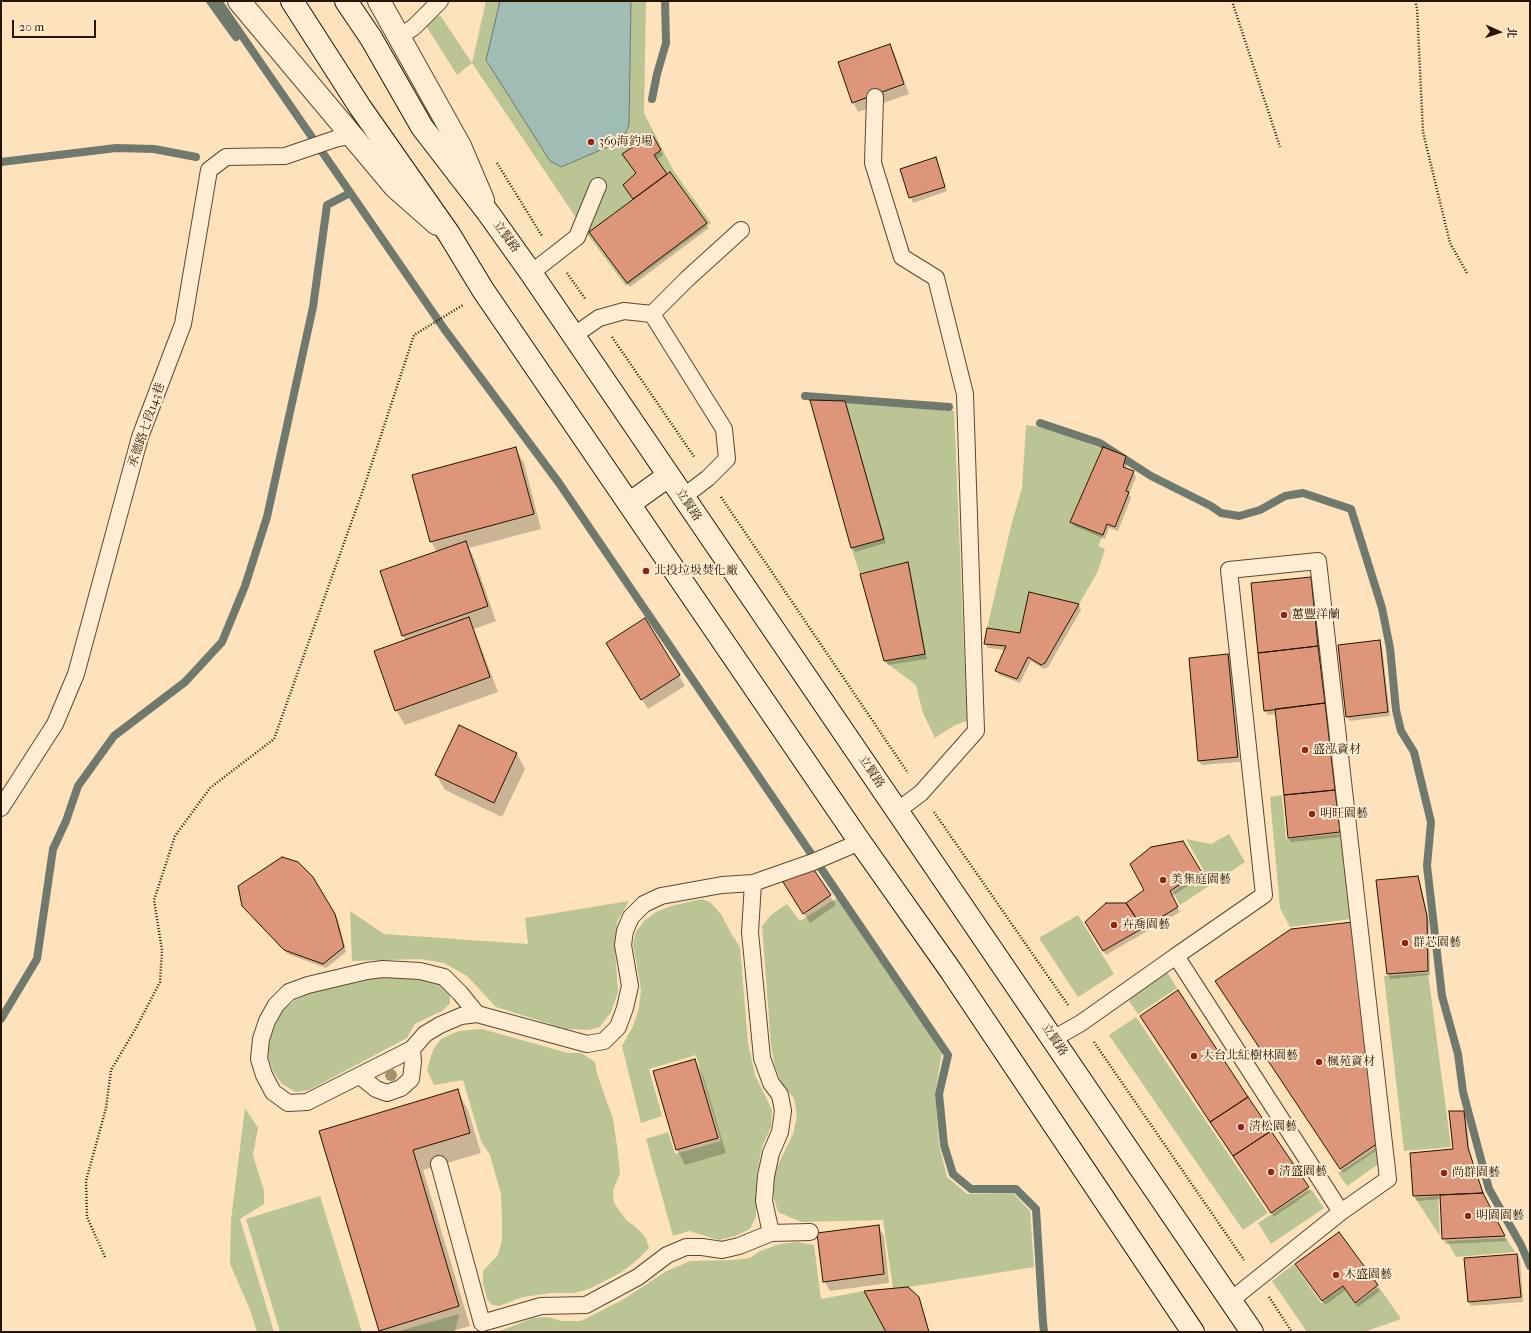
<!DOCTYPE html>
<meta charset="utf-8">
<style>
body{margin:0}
#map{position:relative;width:1531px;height:1333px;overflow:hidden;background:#fde2bc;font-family:"IM FELL French Canon","Noto Serif TC",serif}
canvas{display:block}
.frame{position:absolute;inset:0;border:2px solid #261400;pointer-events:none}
.north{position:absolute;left:1479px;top:12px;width:40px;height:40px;-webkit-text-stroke:3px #feecd3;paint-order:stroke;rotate:93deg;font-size:11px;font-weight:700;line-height:16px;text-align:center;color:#261400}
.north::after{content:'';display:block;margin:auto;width:14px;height:18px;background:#261400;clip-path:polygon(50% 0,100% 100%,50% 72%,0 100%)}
.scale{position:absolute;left:12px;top:20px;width:84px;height:18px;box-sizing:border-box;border:2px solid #261400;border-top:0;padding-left:5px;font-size:12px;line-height:14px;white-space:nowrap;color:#261400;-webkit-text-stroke:3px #feecd3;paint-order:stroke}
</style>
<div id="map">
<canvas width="1531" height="1333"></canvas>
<div class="frame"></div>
<div class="north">北</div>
<div class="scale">20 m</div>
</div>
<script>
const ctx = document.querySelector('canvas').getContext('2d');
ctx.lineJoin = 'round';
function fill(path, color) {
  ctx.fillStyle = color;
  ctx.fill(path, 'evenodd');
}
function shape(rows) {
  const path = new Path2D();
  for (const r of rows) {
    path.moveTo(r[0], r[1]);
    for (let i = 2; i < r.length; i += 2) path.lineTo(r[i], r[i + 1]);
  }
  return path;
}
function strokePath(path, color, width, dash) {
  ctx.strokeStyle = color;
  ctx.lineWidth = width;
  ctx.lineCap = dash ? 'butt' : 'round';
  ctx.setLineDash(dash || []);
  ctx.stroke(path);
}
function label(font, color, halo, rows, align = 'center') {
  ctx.font = font + ' "IM FELL French Canon","Noto Serif TC",serif';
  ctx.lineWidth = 4;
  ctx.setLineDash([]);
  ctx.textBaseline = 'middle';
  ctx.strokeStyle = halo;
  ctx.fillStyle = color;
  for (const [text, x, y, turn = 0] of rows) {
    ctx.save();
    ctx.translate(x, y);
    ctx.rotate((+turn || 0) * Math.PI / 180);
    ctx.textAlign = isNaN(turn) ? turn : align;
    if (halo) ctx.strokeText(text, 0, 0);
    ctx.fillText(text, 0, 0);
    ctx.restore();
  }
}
const green = shape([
 [486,1,646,1,644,113,673,170,711,223,626,286,587,234,472,63,457,75,425,24,440,15,472,63],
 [845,401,954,411,967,721,955,725,935,738,923,713,916,685,884,661,925,654,908,562,860,574,851,548,884,538],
 [1026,425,1056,430,1102,449,1070,521,1103,535,1098,546,1105,549,1098,571,1079,604,1029,592,1020,633,987,628,1012,522,1022,488],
 [1282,795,1286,839,1340,834,1351,919,1290,927,1280,908,1270,797],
 [1229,834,1245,862,1180,905,1173,892,1204,871,1186,839,1211,844],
 [837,898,942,1052,935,1093,939,1145,947,1177,967,1194,1013,1193,1030,1211,1034,1267,909,1287,919,1297,929,1332,497,1332,533,1318,547,1317,562,1321,581,1321,624,1299,665,1272,690,1261,734,1260,750,1258,760,1251,780,1244,797,1242,814,1245,821,1299,864,1291,893,1288,883,1220,801,1222,778,1212,774,1198,772,1182,777,1167,793,1134,797,1116,794,1098,782,1084,775,1067,771,1045,762,926,772,914,787,904,800,921],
 [702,899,710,902,721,914,732,935,740,947,748,1043,755,1075,772,1110,771,1127,762,1147,757,1173,756,1217,750,1229,735,1236,719,1240,689,1231,673,1236,646,1139,668,1132,675,1154,721,1141,696,1055,649,1069,662,1116,641,1123,622,1046,633,1026,639,1008,641,990,633,944,636,932,644,921,656,912,671,906],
 [629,901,617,922,615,950,618,992,611,1012,600,1027,588,1030,566,1029,496,1007,467,976,444,963,420,959,352,961,350,911,384,934,528,944,525,918],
 [1078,915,1114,974,1078,997,1039,938],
 [1167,972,1177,988,1138,1014,1127,998],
 [1428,973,1451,1147,1404,1151,1384,976],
 [386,976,420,979,442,985,450,995,450,1003,442,1011,415,1024,407,1038,309,1090,296,1092,282,1084,274,1073,268,1058,270,1035,284,1009,295,1000,318,991],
 [1136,1017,1268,1213,1243,1230,1109,1035],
 [482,1029,568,1053,581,1053,595,1062,597,1074,613,1119,617,1146,620,1173,613,1191,614,1203,626,1220,637,1228,646,1238,649,1248,636,1261,620,1273,589,1289,574,1293,552,1293,523,1297,499,1306,492,1305,487,1299,483,1283,483,1271,498,1255,502,1240,502,1215,501,1194,490,1155,481,1141,463,1080,434,1085,427,1070,433,1050,441,1039,459,1031],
 [245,1108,258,1128,253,1155,264,1191,264,1204,240,1219,274,1332,257,1332,249,1307,230,1264,231,1220],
 [1378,1147,1380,1163,1347,1186,1338,1173],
 [1311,1189,1324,1208,1271,1244,1258,1223],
 [320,1196,362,1332,280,1332,246,1219],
 [1438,1196,1440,1236,1415,1198],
 [1506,1238,1515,1252,1456,1257,1447,1241],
 [1294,1264,1321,1303,1343,1287,1355,1304,1379,1287,1401,1319,1364,1332,1307,1332,1272,1281],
 [459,1314,455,1332,396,1332]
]);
const water = shape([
 [500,1,631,1,629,125,623,138,617,143,561,167,550,161,486,60,500,1]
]);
const shadow = shape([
 [890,45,895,55,909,94,858,112,853,102],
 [652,136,663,155,656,160,709,228,630,287,593,237,634,199,627,190,637,174],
 [935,158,947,191,913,203,901,170],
 [844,402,847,406,886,543,855,552,852,547],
 [515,448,524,463,541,529,469,548,474,558,496,621,474,629,498,692,405,725,396,710,406,641,403,636,437,553,431,541],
 [1126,457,1128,461,1126,469,1133,472,1136,477,1129,494,1131,498,1118,531,1109,528,1105,539,1074,526,1071,522],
 [908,563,910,568,927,659,888,665,885,660],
 [1310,578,1313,583,1342,837,1291,842,1289,838,1276,714,1268,715,1265,710],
 [1029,593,1079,605,1081,610,1048,667,1044,669,1031,661,1020,683,999,675,996,670,1005,650,988,648,985,643,1021,634],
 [645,620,685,686,648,709,613,653],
 [1379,641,1382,646,1390,716,1350,721,1347,717],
 [1228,655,1230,660,1240,762,1202,765,1199,761],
 [517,754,525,769,502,817,445,790,436,775],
 [1182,842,1203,876,1172,896,1180,912,1106,955,1086,922,1127,904,1145,890],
 [1417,877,1420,882,1429,922,1430,975,1390,979,1388,974,1377,881],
 [312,878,338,920,346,952,326,968,288,954,246,910],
 [784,883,830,896,836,905,810,923],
 [1219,986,1380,1148,1343,1173],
 [1144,1020,1308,1187,1310,1192,1274,1217],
 [695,1060,703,1075,726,1153,685,1165,677,1150,654,1072],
 [457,1090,468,1110,481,1153,423,1170,470,1326,449,1332,381,1332,320,1131],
 [1463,1112,1466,1116,1470,1154,1485,1198,1507,1241,1446,1244,1443,1239,1441,1199,1417,1201,1414,1196,1454,1150],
 [878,1226,884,1236,889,1283,830,1291,824,1281],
 [1339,1233,1380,1291,1358,1307,1346,1290,1325,1305,1299,1269],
 [1517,1255,1520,1259,1523,1302,1471,1306,1469,1302]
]);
const stream = shape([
 [210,1,236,37],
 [218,1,445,330,559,483,948,1055,939,1094,944,1145,953,1174,971,1189,1016,1189,1036,1209,1043,1323,1044,1332],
 [652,99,657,74,666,43,665,1],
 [1,162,116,148,154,149,196,157],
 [805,396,949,407],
 [1040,423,1100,443,1151,476,1211,506,1221,513,1239,516,1260,510,1285,496,1303,493,1351,509,1382,608,1390,648,1396,710,1401,731,1414,752,1431,822,1427,866,1442,996,1458,1054,1463,1092,1489,1189,1521,1245,1530,1266],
 [1,1019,37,959,53,849,66,821,78,786,114,736,185,682,222,642,245,586,267,517,313,307,327,205,350,193]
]);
const building = shape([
 [890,44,904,84,852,103,838,62,890,44],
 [652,134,661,150,654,155,667,174,633,199,623,185,636,173,622,154,652,134],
 [936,157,945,187,909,198,900,169,936,157],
 [670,172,707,223,627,283,589,232,670,172],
 [810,400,845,401,884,539,851,548,810,400],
 [516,447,534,514,430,542,412,475,516,447],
 [1103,447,1126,456,1123,467,1134,471,1126,491,1129,492,1115,527,1107,524,1103,535,1070,522,1103,447],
 [466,541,488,606,402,636,380,571,466,541],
 [908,562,925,654,884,661,860,574,908,562],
 [1311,577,1318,646,1258,653,1251,583,1311,577],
 [1029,592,1079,604,1045,663,1041,665,1028,657,1017,679,995,671,1006,646,984,644,987,628,1020,633,1029,592],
 [469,617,490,677,395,711,374,651,469,617],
 [645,618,680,675,641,700,606,643,645,618],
 [1380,640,1388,712,1346,717,1338,645,1380,640],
 [1318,646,1325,703,1264,711,1258,653,1318,646],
 [1228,654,1238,757,1198,761,1189,658,1228,654],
 [1325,703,1335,790,1284,795,1275,709,1325,703],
 [459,725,517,753,494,803,435,775,459,725],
 [1335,790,1340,832,1288,838,1284,795,1335,790],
 [1183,841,1201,871,1170,891,1178,907,1143,928,1126,903,1144,890,1130,864,1151,847,1183,841],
 [282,857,298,862,313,877,335,914,344,947,323,964,284,950,242,906,238,886,282,857],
 [810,864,831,895,803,914,783,882,810,864],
 [1418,876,1427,916,1428,971,1387,974,1376,880,1418,876],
 [1106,903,1126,903,1143,928,1103,951,1085,922,1106,903],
 [1353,922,1378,1143,1340,1169,1215,981,1291,929,1353,922],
 [1178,990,1248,1097,1210,1122,1140,1016,1178,990],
 [695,1059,718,1138,676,1150,653,1071,695,1059],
 [458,1089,470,1133,413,1150,459,1306,379,1331,319,1131,458,1089],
 [1248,1097,1271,1131,1233,1156,1210,1122,1248,1097],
 [1449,1111,1464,1111,1468,1148,1483,1193,1413,1196,1410,1153,1453,1149,1449,1111],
 [1271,1131,1309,1187,1271,1213,1233,1156,1271,1131],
 [1483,1193,1505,1236,1442,1239,1440,1195,1483,1193],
 [879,1225,884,1274,823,1282,817,1233,879,1225],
 [1339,1232,1378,1285,1355,1303,1343,1286,1322,1301,1295,1264,1339,1232],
 [1517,1254,1521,1297,1468,1302,1464,1258,1517,1254],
 [908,1287,919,1297,929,1332,886,1332,864,1291,908,1287]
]);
const path = shape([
 [1232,1,1280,147],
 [1415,1,1417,8,1423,132,1450,243,1467,273],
 [497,163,542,236],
 [567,273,586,300],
 [612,337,695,458],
 [721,497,908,773],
 [934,812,1068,1005],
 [1094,1042,1244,1260],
 [105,1257,87,1217,86,1181,106,1108,111,1070,136,1028,160,982,162,950,154,900,175,836,210,788,274,739,364,487,414,335,463,305],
 [1269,1297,1292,1332]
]);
const lane = shape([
 [399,37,414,27,440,1],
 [875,97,873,163,902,257,936,278,965,394,976,731,921,793,897,811],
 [531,273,577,237,598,186],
 [652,314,687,279,741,230],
 [573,336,599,318,624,311,652,314,724,429,727,459,708,478,683,497],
 [1,808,55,724,76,674,140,437,183,324,209,170,226,157,285,156,338,138,352,136],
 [753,883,750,932,762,1058,771,1083,780,1095,783,1111,780,1132,771,1153,766,1176,764,1201,771,1233],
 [1176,956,1264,895,1229,570,1318,561,1388,1179,1341,1212],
 [477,1014,460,993,444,977,420,971,383,969,367,971,308,985,289,992,276,1005,267,1021,261,1039,259,1059,264,1075,273,1092,288,1103,307,1102,412,1049,425,1034,440,1025,461,1016,477,1014,587,1044,604,1041,618,1027,625,1008,630,986,623,945,625,931,631,917,644,904,661,896,722,885,753,883,813,862,860,842],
 [1053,1039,1081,1023,1176,956,1341,1212,1231,1300],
 [360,1076,376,1089,387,1093,401,1088,411,1079,413,1062,412,1049],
 [439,1164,482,1323,541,1306,586,1305,638,1277,667,1255,686,1247,702,1247,722,1250,739,1246,771,1233,810,1232]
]);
const street = shape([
 [239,1,395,187,437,224],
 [379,1,460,146,483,200]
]);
const secondary = shape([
 [292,1,360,107,449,234,483,290,860,842,951,971,1193,1332],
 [346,1,371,38,422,127,489,214,531,273,1252,1332],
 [629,504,668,476]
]);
const trees = [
 [391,1075]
];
const markers = [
 [591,142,4,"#8f2418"],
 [646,571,4,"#8f2418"],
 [1284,615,4,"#8f2418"],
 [1305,750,4,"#8f2418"],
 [1312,814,4,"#8f2418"],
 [1163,880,4,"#8f2418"],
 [1114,925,4,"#8f2418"],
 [1405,943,4,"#8f2418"],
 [1194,1056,4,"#8f2418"],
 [1319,1062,4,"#8f2418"],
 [1241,1127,4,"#8f2418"],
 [1271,1172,4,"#8f2418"],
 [1444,1173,4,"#8f2418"],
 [1468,1216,4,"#8f2418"],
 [1336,1275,4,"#8f2418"]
];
const poiNames = [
 ["369海釣場",599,142],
 ["北投垃圾焚化廠",654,571],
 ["蕙豐洋蘭",1292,615],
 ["盛泓資材",1313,750],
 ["明旺園藝",1320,814],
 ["美集庭園藝",1171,880],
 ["卉喬園藝",1122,925],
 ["群芯園藝",1413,943],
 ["大台北紅樹林園藝",1202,1056],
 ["楓苑資材",1327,1062],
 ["清松園藝",1249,1127],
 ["清盛園藝",1279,1172],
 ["尚群園藝",1452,1173],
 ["明園園藝",1476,1216],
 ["木盛園藝",1344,1275]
];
const streetNames = [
 ["立賢路",506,237,54],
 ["承德路七段143巷",147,425,-71],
 ["立賢路",688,505,56],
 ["立賢路",871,772,56],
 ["立賢路",1054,1040,56]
];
fill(green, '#bbc494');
fill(water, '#a0bdb5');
strokePath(water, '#6f796d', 1);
fill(shadow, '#0003');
strokePath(stream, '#6f796d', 8);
fill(building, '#dd967a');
strokePath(building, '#261400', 1);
strokePath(lane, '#5c482f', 18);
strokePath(street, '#5c482f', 24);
strokePath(secondary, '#261400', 24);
strokePath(path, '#261400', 2.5, [1, 2]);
strokePath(lane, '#feecd3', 16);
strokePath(street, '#feecd3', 22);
strokePath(secondary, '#feecd3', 22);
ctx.fillStyle = '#a39371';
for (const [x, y] of trees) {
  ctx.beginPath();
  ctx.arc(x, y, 6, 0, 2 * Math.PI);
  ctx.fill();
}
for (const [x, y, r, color] of markers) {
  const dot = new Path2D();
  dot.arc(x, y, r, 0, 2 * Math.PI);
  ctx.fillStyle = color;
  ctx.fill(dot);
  strokePath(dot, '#feecd3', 1.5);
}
label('12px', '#261400', '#feecd3', poiNames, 'left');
label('12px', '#261400', '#feecd3', streetNames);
</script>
